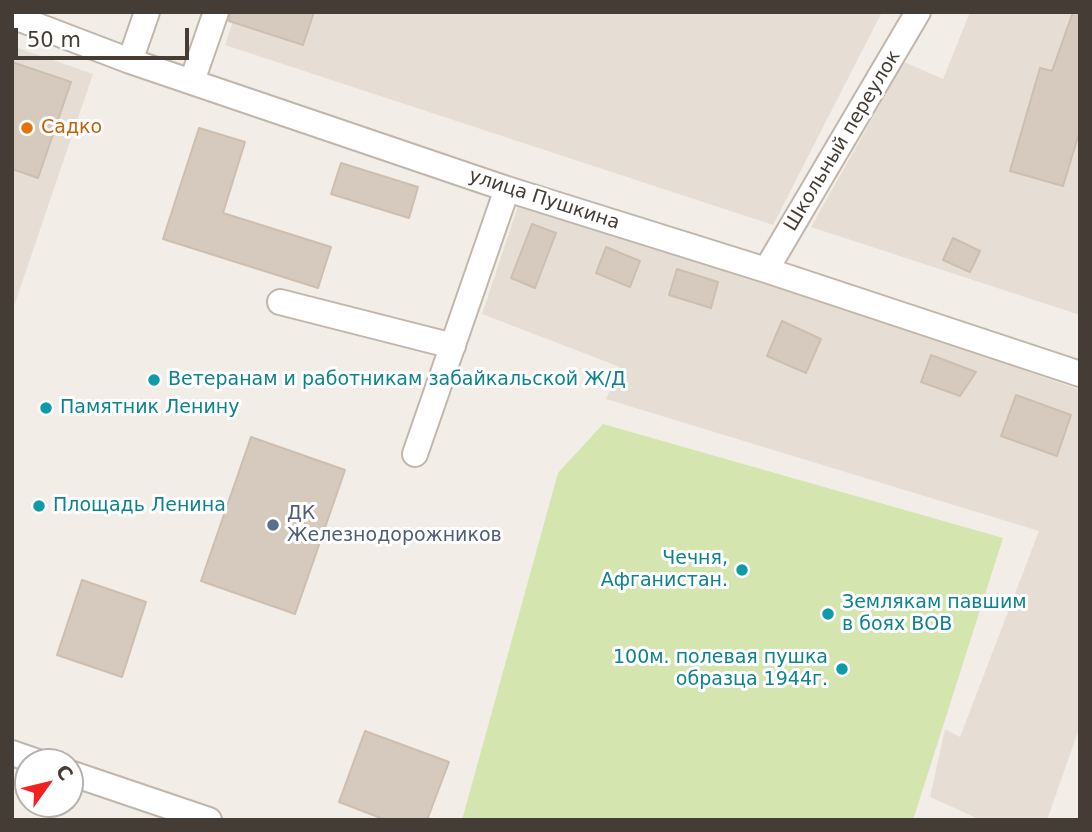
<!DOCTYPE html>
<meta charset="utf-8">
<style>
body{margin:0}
#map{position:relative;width:1092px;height:832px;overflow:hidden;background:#f2ede6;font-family:"DejaVu Sans",sans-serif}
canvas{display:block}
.frame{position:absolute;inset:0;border:14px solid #453d35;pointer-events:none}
.north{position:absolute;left:14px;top:748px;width:70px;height:70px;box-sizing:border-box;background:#fff;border:2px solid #b5b1ae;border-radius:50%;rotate:56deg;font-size:19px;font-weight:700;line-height:28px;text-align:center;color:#453d35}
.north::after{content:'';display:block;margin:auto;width:24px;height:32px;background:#f1221e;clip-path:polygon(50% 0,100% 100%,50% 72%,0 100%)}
.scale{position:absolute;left:14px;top:28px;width:175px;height:32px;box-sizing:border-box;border:4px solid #453d35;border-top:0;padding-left:9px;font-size:21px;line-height:24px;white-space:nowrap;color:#453d35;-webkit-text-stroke:5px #fff;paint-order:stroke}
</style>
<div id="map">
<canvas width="1092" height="832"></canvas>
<div class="frame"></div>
<div class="north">С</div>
<div class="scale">50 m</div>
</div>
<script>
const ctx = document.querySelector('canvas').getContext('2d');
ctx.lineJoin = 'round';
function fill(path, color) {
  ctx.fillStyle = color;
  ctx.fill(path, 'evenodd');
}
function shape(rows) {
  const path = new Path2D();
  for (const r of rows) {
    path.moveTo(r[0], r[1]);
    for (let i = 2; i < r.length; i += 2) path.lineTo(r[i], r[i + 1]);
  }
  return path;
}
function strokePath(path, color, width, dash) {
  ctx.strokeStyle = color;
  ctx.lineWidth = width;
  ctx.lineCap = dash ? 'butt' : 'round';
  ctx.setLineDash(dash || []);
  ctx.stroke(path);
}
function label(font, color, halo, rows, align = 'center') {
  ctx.font = font + ' "DejaVu Sans",sans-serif';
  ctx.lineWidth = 6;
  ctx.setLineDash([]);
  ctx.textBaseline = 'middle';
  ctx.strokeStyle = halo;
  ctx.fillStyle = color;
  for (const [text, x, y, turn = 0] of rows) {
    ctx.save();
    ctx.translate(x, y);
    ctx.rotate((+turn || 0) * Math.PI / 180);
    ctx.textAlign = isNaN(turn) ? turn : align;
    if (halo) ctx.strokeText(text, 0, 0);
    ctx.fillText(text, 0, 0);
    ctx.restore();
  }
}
const residential = shape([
 [236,12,882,12,773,225,225,45],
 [970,12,1080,12,1080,315,811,227,904,62,943,79],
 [12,46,93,74,12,312],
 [523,191,1080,390,1080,726,1047,820,981,820,930,797,945,729,960,737,1039,531,606,399,620,367,482,314]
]);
const green = shape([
 [603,424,1003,538,913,820,462,820,558,473]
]);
const building = shape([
 [230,12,314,12,303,45,229,21,230,12],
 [1073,12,1080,12,1080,130,1063,186,1010,171,1040,68,1052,71,1073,12],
 [12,62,71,82,38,178,12,169,12,62],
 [199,128,245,142,223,213,331,247,318,288,163,239,199,128],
 [341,163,418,187,409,218,331,194,341,163],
 [532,224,556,233,535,288,511,278,532,224],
 [953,238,980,251,970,272,943,260,953,238],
 [606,247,640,261,630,287,596,273,606,247],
 [677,269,718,282,711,308,669,295,677,269],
 [782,321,821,339,806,373,767,356,782,321],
 [931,355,976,372,960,396,921,382,931,355],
 [1016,395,1071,415,1057,456,1001,436,1016,395],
 [251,437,345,470,295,614,201,581,251,437],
 [82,580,146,602,122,677,57,655,82,580],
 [365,731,449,762,427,820,386,820,339,802,365,731]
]);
const minor = shape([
 [12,16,130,61,507,189,766,270,1080,374],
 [130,61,147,12],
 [192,81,216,12],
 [766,270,918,12],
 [280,302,453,346],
 [415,454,507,189],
 [12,753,38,762],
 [70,773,209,820]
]);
const markers = [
 [27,128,7,"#e8710a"],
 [154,380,7,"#0f9aa8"],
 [46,408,7,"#0f9aa8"],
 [39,506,7,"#0f9aa8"],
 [273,525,7,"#5c6f8a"],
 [742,570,7,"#0f9aa8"],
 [828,614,7,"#0f9aa8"],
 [842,669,7,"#0f9aa8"]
];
const foodNames = [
 ["Садко",41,128]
];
const streetNames = [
 ["Школьный переулок",843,141,-59],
 ["улица Пушкина",544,200,18]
];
const cultureNames = [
 ["Ветеранам и работникам забайкальской Ж/Д",168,380],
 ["Памятник Ленину",60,408],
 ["Площадь Ленина",53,506],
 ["Чечня,",728,559,"right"],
 ["Афганистан.",728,581,"right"],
 ["Землякам павшим",842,603],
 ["в боях ВОВ",842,625],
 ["100м. полевая пушка",828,658,"right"],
 ["образца 1944г.",828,680,"right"]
];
const serviceNames = [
 ["ДК",287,514],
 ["Железнодорожников",287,536]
];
fill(residential, '#e6ded4');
fill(green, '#d4e5b0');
fill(building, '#d6cabf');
strokePath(building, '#cebeaf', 2);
strokePath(minor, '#c0b6ac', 28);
strokePath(minor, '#fff', 24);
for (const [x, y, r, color] of markers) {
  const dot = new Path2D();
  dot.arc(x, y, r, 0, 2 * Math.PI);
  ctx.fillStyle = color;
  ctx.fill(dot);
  strokePath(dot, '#fff', 2.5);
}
label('19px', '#c56008', '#fff', foodNames, 'left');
label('19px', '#453d35', '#fff', streetNames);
label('19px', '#0d838f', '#fff', cultureNames, 'left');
label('19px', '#4e5e75', '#fff', serviceNames, 'left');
</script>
